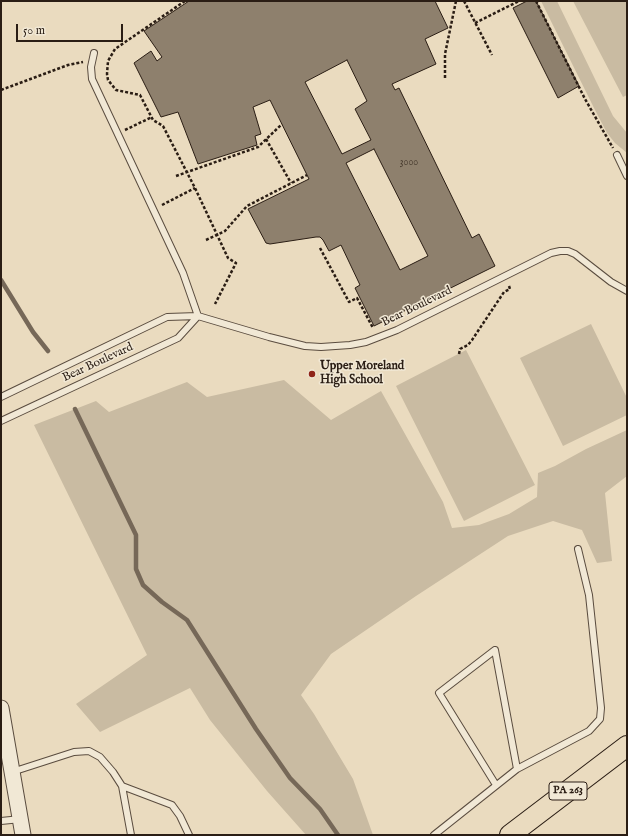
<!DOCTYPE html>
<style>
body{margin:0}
#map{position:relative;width:628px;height:836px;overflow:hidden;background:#eadbbf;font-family:"IM FELL English",serif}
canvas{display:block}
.frame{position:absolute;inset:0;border:2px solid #2a1d14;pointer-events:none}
.scale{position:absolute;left:16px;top:24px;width:107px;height:18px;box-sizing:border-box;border:2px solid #2a1d14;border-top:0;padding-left:5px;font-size:12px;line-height:14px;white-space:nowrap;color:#2a1d14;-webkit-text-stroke:3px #f1e8d5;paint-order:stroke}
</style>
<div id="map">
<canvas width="628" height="836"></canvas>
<div class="frame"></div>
<div class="scale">50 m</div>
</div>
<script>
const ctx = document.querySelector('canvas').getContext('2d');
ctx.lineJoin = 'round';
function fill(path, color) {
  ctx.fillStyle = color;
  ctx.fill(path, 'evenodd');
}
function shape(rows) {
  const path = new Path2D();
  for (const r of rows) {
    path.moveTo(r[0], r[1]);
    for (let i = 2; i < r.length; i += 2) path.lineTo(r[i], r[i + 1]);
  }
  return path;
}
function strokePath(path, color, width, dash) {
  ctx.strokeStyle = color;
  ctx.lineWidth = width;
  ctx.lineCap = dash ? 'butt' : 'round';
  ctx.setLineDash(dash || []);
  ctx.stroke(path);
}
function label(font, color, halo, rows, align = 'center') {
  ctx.font = font + ' "IM FELL English",serif';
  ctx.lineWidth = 3;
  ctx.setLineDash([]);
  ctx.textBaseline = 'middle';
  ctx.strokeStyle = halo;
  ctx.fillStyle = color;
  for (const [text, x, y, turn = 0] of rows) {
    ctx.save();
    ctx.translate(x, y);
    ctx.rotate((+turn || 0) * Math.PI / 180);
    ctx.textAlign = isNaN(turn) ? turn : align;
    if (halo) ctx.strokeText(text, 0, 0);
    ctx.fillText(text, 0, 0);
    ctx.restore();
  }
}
const green = shape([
 [541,1,557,1,613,116,627,133,627,153,615,143,607,133,594,108],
 [573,1,627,1,627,95,623,97],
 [591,324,627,398,627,415,563,446,520,358],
 [466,350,535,485,464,521,396,386],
 [284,380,331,420,381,391,443,502,452,528,479,525,509,514,537,497,538,473,555,466,586,449,627,430,627,476,605,493,612,561,597,563,582,530,553,521,508,536,416,596,331,654,301,695,314,714,353,779,373,835,306,835,267,791,210,720,190,688,100,732,76,704,147,655,34,425,96,401,109,412,187,382,207,397]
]);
const stream = shape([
 [1,280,33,332,48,351],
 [75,409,136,535,136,569,143,585,162,602,187,620,256,729,290,778,320,809,338,835]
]);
const building = shape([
 [189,1,435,1,448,28,425,39,436,64,392,84,395,90,399,88,472,238,479,234,495,266,374,326,355,288,360,285,341,245,329,251,323,240,320,237,316,237,270,244,266,243,248,209,309,179,270,100,253,107,261,134,255,136,257,145,198,164,178,112,161,117,134,63,151,51,157,61,162,57,144,31,189,1],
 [347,60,367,101,355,109,371,140,342,154,305,82,347,60],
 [374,149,428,256,400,270,346,163,374,149],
 [527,1,536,1,579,86,558,98,513,8,527,1]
]);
const path = shape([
 [185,1,115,49,108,61,107,74,108,80,116,90,140,95,153,120,163,126,195,188,228,258,236,263,215,304],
 [464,1,492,55],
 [536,1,585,99,613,148],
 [475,23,519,1],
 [445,78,445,54,456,1],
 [1,90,68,65,83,62],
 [125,130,152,117],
 [266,139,291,183],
 [176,176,258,147,282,124],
 [162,205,195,188],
 [206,240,225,231,247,206,307,175],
 [320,248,349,302,357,298,373,328],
 [459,354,460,349,468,345,472,340,504,292,510,289,509,286]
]);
const service = shape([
 [94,53,91,67,92,79,183,273,198,316],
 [617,155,627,176],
 [1,397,167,317,198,316,269,337,305,346,321,347,350,345,366,342,397,330,551,253,560,251,568,251,575,254,611,282,627,291],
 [1,421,178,338,198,316],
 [517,769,589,731,600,719,601,708,589,595,578,549],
 [12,772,74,752,89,751,100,757,113,772,122,786,131,835],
 [122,786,172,805,180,816,189,835],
 [1,821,21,819],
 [434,835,517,769,495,650,439,693,496,785]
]);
const tertiary = shape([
 [1,708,23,835]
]);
const trunk = shape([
 [510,835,627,746]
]);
const markers = [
 [312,374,4,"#8f2418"]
];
const numberNames = [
 ["3000",409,163]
];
const shields = [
 [568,791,38]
];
const shieldNames = [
 ["PA 263",568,791]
];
const streetNames = [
 ["Bear Boulevard",417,307,-26],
 ["Bear Boulevard",98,363,-25]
];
const poiNames = [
 ["Upper Moreland",320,367],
 ["High School",320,381]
];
fill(green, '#c9bba2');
strokePath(stream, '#766858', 4.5);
fill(building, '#8e806d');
strokePath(building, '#2a1d14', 1);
strokePath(service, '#5a4c3f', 8);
strokePath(tertiary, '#5a4c3f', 17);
strokePath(trunk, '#2a1d14', 22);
strokePath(path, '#2a1d14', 2.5, [3, 2]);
strokePath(service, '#f1e8d5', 6);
strokePath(tertiary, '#f1e8d5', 15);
strokePath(trunk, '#eadbbf', 20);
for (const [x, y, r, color] of markers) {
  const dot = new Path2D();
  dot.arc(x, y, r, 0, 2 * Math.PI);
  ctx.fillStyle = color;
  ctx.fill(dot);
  strokePath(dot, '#f1e8d5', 1.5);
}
label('10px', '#43362a', null, numberNames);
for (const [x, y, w] of shields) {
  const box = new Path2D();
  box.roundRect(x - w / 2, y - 9, w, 18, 3);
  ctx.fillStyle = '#f1e8d5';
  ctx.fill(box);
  strokePath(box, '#2a1d14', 1);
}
label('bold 11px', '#2a1d14', null, shieldNames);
label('12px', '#2a1d14', '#f1e8d5', streetNames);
label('bold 12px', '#2a1d14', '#f1e8d5', poiNames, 'left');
</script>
